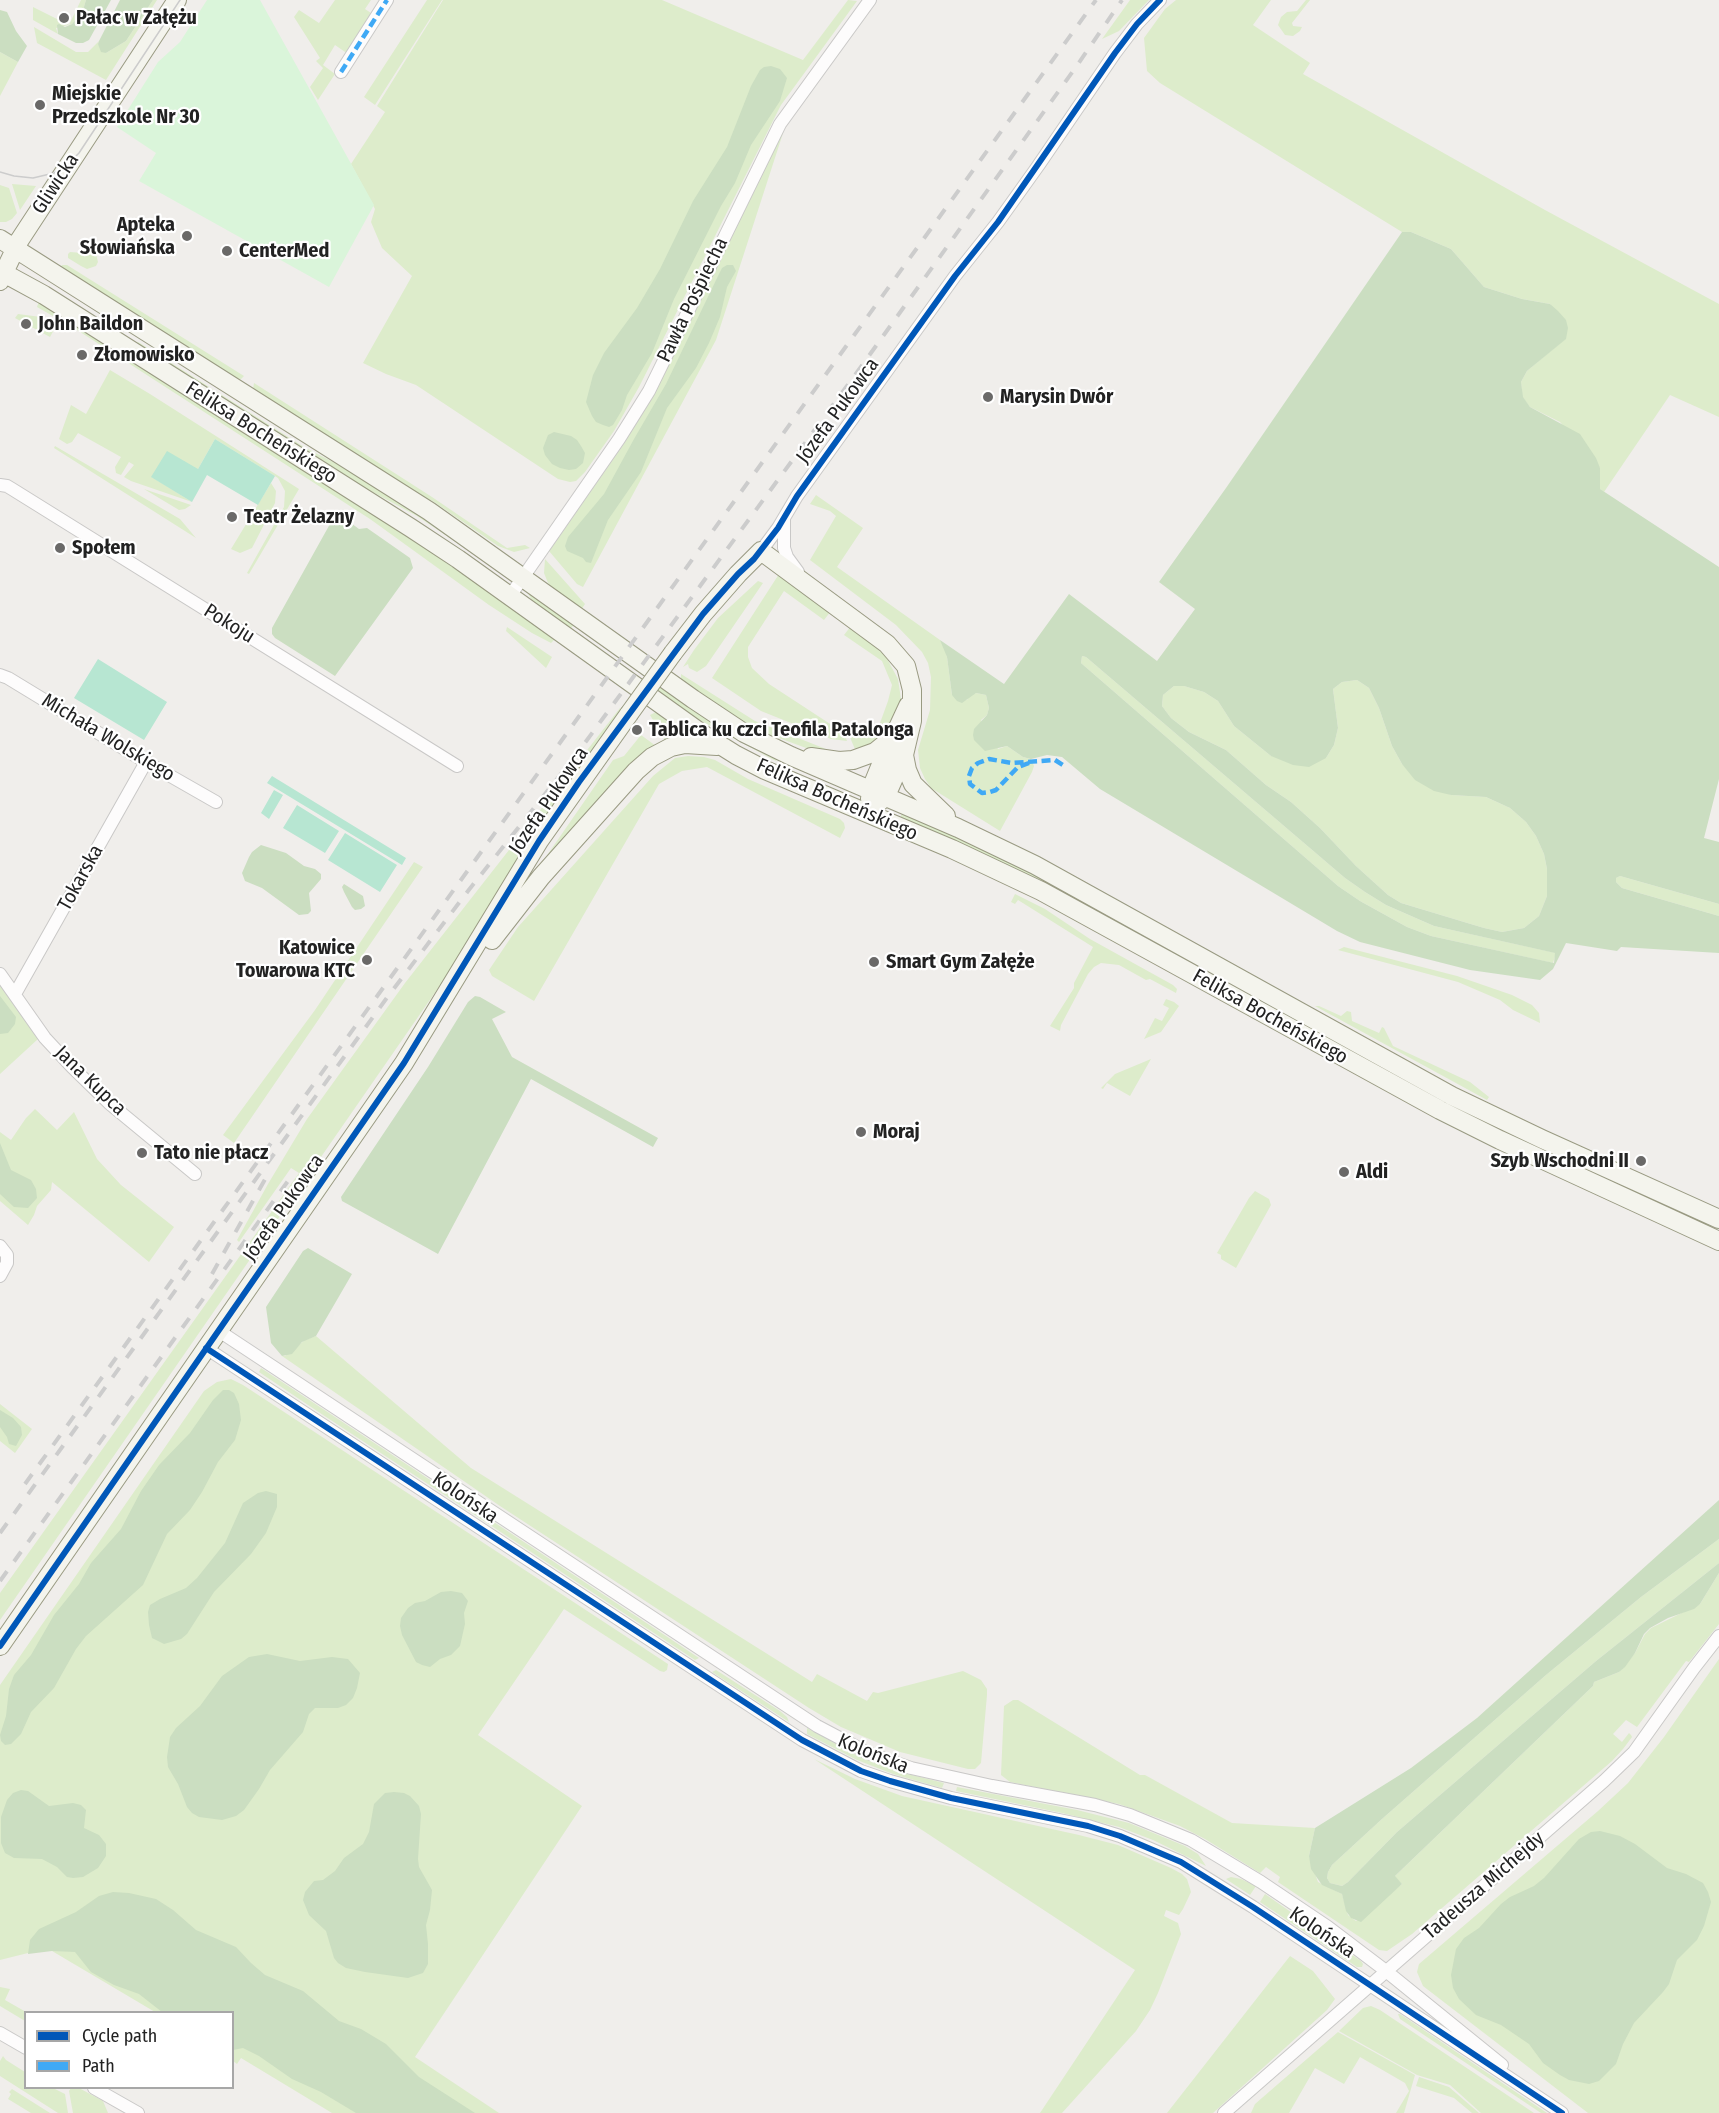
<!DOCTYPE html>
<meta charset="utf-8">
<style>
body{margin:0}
#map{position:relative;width:1719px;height:2113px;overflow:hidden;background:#f0eeeb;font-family:"Fira Sans Condensed",sans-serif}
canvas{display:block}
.legend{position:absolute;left:24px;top:2011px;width:210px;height:78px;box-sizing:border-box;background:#fff;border:2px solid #a7a7a7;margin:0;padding:8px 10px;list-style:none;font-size:18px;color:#222}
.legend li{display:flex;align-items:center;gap:12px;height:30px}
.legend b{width:30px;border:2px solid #a7a7a7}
</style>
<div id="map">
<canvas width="1719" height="2113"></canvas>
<ul class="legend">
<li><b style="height:8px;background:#0057b8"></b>Cycle path</li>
<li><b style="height:8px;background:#3fa9f5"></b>Path</li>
</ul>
</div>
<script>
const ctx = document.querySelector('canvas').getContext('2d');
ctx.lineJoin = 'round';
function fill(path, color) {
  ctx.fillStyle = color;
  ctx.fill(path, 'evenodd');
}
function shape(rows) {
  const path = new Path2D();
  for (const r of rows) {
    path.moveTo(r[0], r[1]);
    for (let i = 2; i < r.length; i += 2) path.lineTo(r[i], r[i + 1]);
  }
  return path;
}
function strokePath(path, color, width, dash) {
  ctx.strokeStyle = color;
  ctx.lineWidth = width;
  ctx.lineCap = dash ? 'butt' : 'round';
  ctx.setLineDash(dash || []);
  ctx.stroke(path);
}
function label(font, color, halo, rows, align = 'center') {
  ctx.font = font + ' "Fira Sans Condensed",sans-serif';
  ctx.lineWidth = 4.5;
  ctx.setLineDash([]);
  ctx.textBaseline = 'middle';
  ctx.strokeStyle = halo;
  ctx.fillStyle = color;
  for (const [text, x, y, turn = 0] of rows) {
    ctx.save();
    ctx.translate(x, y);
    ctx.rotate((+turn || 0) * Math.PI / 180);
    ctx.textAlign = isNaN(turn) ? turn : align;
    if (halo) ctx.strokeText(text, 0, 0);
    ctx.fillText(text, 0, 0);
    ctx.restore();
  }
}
const grass = shape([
 [81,0,86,0,83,10,72,24,56,28,58,34,33,20,33,7,69,25],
 [153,0,157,0,106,80,37,43,34,27,76,52,88,52,99,41,98,44,106,53,126,41],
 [335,0,371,0,365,9,374,15,348,54,335,45,323,65,335,74,318,100,310,87,323,68,316,61,320,58,294,17,299,10,319,23],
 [427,0,442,0,375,105,364,97],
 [443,0,662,0,803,60,848,0,857,1,781,105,639,387,614,431,585,472,576,481,570,482,558,479,416,385,386,374,363,363,412,276,382,248,371,222,375,209,351,164,385,112,377,106],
 [1130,0,1149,0,1119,31,1102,39],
 [1176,0,1271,0,1253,25,1310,63,1303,74,1545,210,1719,304,1719,417,1670,395,1604,492,1600,489,1600,468,1560,422,1530,407,1522,397,1521,382,1527,371,1566,338,1550,304,1522,299,1484,287,1451,249,1411,232,1402,232,1160,83,1147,71,1144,38,1165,9],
 [1306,0,1310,0,1292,23,1293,26,1302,27,1300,31,1293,36,1285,35,1278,25,1281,17,1287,12,1297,11],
 [0,52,18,62,0,96],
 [784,130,716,340,583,587,577,584,549,551,623,445,654,392],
 [12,184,36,186,20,210],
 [0,185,9,188,17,213,12,219,6,222,0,222],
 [70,252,96,254,98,262,96,266,87,269,81,266,68,258,68,254],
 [62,265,67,265,244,376,241,379,234,378,60,268],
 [39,301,450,562,556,638,551,643,532,633,489,605,370,519,74,328,37,307],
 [18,314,41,317,56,326,50,337,15,318],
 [138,342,304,447,368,480,407,505,493,567,417,516,345,477,136,345],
 [110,370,150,394,299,489,249,574,247,573,284,507,285,491,278,478,215,439,198,469,152,477,192,502,131,481,124,477,134,465,129,462,121,475,116,473,115,467,121,457,78,433,72,442,67,444,59,439,71,405,86,414],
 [254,383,432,497,507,548,525,545,530,548,514,552,498,546,431,500,429,503,253,389],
 [55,446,180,519,196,538,54,448],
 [271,483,276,491,275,503,252,548,240,553,231,549],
 [144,489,191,505,185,509,179,510],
 [816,495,863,528,837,567,940,640,945,648,947,657,952,695,967,700,970,695,976,693,986,695,989,708,987,715,981,720,998,749,1007,746,1023,757,1031,759,1034,766,1032,772,1000,831,931,788,925,779,920,768,918,750,930,710,931,677,928,663,922,652,896,625,810,560,836,516,830,511,810,504],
 [545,559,585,604,581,610,553,589,548,583,544,573],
 [779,574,831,611,824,620,784,591,748,647,748,657,752,668,769,684,844,733,847,741,831,739,761,711,712,678],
 [758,581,763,583,706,666,697,672,689,668,688,664,683,667,694,650,718,618],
 [527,592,574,624,570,630,533,602],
 [851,626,885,655,898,679,901,699,899,707,886,735,857,754,849,735,867,734,880,723,888,701,892,685,882,661,844,635],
 [507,627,552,657,546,668,506,631],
 [1082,656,1086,657,1345,878,1365,892,1386,905,1434,926,1556,953,1553,963,1431,936,1407,927,1360,901,1338,886,1081,663],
 [681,674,755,721,836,753,817,752,749,727,681,681],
 [1357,680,1369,688,1379,708,1392,746,1402,764,1451,795,1486,797,1510,808,1526,822,1536,836,1544,854,1547,869,1547,896,1539,916,1524,928,1502,932,1484,928,1401,903,1388,895,1356,866,1320,828,1291,802,1266,785,1226,750,1189,732,1171,718,1162,706,1163,695,1174,686,1184,686,1204,692,1218,701,1234,726,1271,756,1326,758,1334,745,1338,728,1333,689,1342,682],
 [658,684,778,758,776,761,688,714,653,690],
 [620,708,622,709,452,968,0,1620,0,1593,299,1173,291,1168,239,1242,237,1240,268,1184,307,1119,405,983],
 [658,711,688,735,688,736,665,740,650,715],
 [641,735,656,746,541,864,613,760,624,756],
 [688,756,704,757,715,760,748,779,840,819,844,823,845,828,840,838,707,767,682,771,659,784,534,1001,492,976,489,970,518,927,653,776,675,758],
 [903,811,1024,868,1257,997,1255,1000,900,818],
 [414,862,423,867,234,1143,223,1135,315,1010],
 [1620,876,1719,904,1719,916,1622,888,1616,882,1616,878],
 [1015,894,1045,909,1090,939,1173,985,1177,989,1176,993,1150,979,1146,980,1119,965,1101,963,1094,967,1088,974,1061,1025,1060,1031,1050,1026,1074,988,1074,983,1093,947,1018,900,1015,904,1011,902],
 [1344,947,1457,976,1512,995,1532,1005,1539,1013,1540,1023,1513,1010,1500,1000,1458,982,1338,950],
 [0,984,38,1039,0,1074],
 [1166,999,1174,1002,1179,1006,1161,1032,1144,1039,1155,1018,1162,1021,1169,1008,1163,1005],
 [1315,1006,1319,1006,1341,1016,1347,1011,1351,1012,1352,1021,1379,1033,1382,1027,1384,1028,1393,1046,1470,1082,1489,1097,1487,1100],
 [1151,1059,1130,1096,1107,1083,1103,1089,1101,1088,1115,1074],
 [35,1109,57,1130,74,1112,97,1159,121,1185,174,1227,149,1262,52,1182,51,1190,37,1206,34,1215,28,1225,0,1201,0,1132,11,1140,26,1118],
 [1255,1191,1269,1199,1271,1205,1236,1268,1221,1259,1221,1255,1217,1253,1249,1198],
 [316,1336,471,1468,812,1682,817,1674,867,1701,873,1692,878,1693,963,1671,981,1680,987,1689,987,1695,981,1763,975,1769,968,1769,900,1752,841,1727,809,1708,500,1506,282,1356,285,1356,305,1340],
 [261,1368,657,1630,699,1658,695,1660,317,1411,259,1372],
 [231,1379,243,1385,668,1664,667,1670,664,1672,660,1671,564,1609,478,1735,582,1806,415,2057,499,2113,332,2113,241,2058,237,2064,233,2061,232,2012,155,2012,52,1951,36,1951,0,1960,0,1685,204,1391,217,1382],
 [0,1404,32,1429,15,1453,0,1441],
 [1719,1539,1719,1563,1596,1661,1397,1832,1348,1882,1342,1886,1330,1883,1327,1878,1328,1872,1332,1865,1382,1819,1546,1675,1641,1597],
 [1719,1573,1719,1624,1689,1662,1686,1661,1637,1727,1626,1720,1613,1734,1622,1742,1629,1733,1631,1735,1632,1737,1623,1749,1612,1761,1412,1934,1387,1951,1379,1950,1278,1882,1280,1877,1266,1867,1260,1873,1205,1839,1180,1826,1119,1804,1010,1782,1001,1775,1004,1706,1013,1700,1018,1700,1140,1775,1145,1775,1232,1823,1315,1828,1309,1856,1318,1882,1342,1894,1348,1915,1356,1921,1402,1884,1394,1877,1593,1686,1594,1682,1619,1672,1635,1653,1645,1634,1651,1628,1700,1604],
 [1719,1659,1719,2113,1588,2113,1423,1986,1417,1972,1419,1964,1598,1811,1628,1783,1664,1737],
 [716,1670,780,1711,787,1717,789,1722,712,1672],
 [807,1728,860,1757,904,1773,944,1783,942,1788,893,1774,857,1760,807,1734],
 [814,1759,855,1779,902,1796,1079,1835,1118,1845,1171,1868,1182,1874,1187,1879,1191,1892,1183,1909,1179,1915,1166,1910,1164,1916,1178,1923,1181,1934,1158,1993,1150,2010,1136,2031,1062,2113,1040,2113,1135,1970],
 [957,1787,1077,1810,1129,1823,1185,1846,1198,1854,1206,1866,1153,1840,1119,1827,1062,1813,956,1791],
 [1231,1877,1241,1879,1256,1886,1250,1895,1226,1879],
 [1265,1894,1361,1961,1363,1964,1362,1967,1357,1967,1260,1902],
 [1290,1956,1313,1971,1335,1999,1327,2010,1213,2113,1167,2113],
 [0,1987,10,1989,5,2000,26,2012,25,2021,0,2006],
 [1371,2006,1380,2010,1534,2113,1481,2113,1450,2085,1417,2075,1339,2031,1363,2008],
 [1398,2014,1400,2014,1547,2113,1541,2113,1400,2019],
 [1338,2032,1415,2075,1404,2113,1396,2113,1409,2091,1405,2083,1360,2057,1344,2084,1315,2068,1289,2113,1251,2113,1255,2104],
 [3,2056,6,2060,25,2072,26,2088,53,2088,65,2094,68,2113,58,2113,0,2076,0,2061],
 [1419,2077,1449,2087,1479,2113,1472,2113,1454,2098,1416,2086],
 [71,2088,79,2088,103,2101,108,2113,73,2113,69,2091],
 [12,2089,50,2113,31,2113,8,2099,11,2094,9,2092]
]);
const forest = shape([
 [86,0,111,0,89,40,83,43,76,43,58,34,57,25,59,24,65,27,72,24,83,10],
 [120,0,153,0,126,41,106,53,101,52,98,44,99,41],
 [0,10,7,12,16,31,27,46,18,62,0,52],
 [771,66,780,69,787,78,780,101,751,145,735,183,721,206,674,299,652,353,627,395,622,410,613,425,609,427,603,425,596,422,592,416,586,402,593,375,604,353,637,308,660,269,693,201,727,147,751,86,760,70,764,67],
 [1402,232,1411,232,1451,249,1484,287,1522,299,1550,304,1558,311,1566,320,1568,328,1566,339,1527,371,1521,382,1523,397,1530,407,1580,434,1596,458,1600,468,1600,489,1719,567,1719,779,1704,838,1719,842,1719,904,1620,876,1616,878,1616,882,1622,888,1719,916,1719,953,1621,947,1617,951,1566,943,1553,969,1540,980,1470,970,1360,942,1337,931,1100,789,1062,757,1047,755,1031,759,1023,757,1007,746,985,751,974,740,973,735,974,729,987,715,989,708,986,695,976,693,962,703,957,701,952,695,947,657,940,640,1004,684,1069,594,1157,661,1195,609,1159,582,1226,488],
 [1082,656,1086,657,1345,878,1365,892,1386,905,1434,926,1555,953,1554,963,1431,936,1407,927,1360,901,1338,886,1081,663],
 [1357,680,1369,688,1379,708,1392,746,1402,764,1415,780,1434,791,1451,795,1486,797,1510,808,1526,822,1536,836,1544,854,1547,869,1547,896,1539,916,1524,928,1502,932,1484,928,1401,903,1388,895,1356,866,1320,828,1291,802,1266,785,1226,750,1189,732,1171,718,1162,706,1163,695,1174,686,1184,686,1204,692,1218,701,1234,726,1271,756,1293,765,1309,767,1326,758,1334,745,1338,728,1333,689,1342,682],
 [727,265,733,265,736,271,727,287,720,317,709,343,696,368,667,408,641,472,608,520,591,563,586,562,583,558,567,551,565,546,568,537,604,494,634,439,666,384,718,276,722,268],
 [554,432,571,436,577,440,581,446,585,453,583,463,576,469,569,470,560,468,552,464,545,455,543,448,548,435],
 [335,515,340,515,359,529,367,528,410,558,413,568,335,676,275,638,272,634,272,628],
 [261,845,286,853,304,866,315,869,321,874,321,879,309,893,311,911,308,914,299,915,262,888,245,881,242,873,249,857,252,852],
 [344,884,363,896,365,906,361,909,355,910,352,907,344,892,342,887],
 [0,996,16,1017,15,1024,8,1033,0,1034],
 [475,996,480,997,506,1012,492,1019,512,1057,658,1138,653,1147,531,1079,438,1254,342,1201,341,1197,428,1067,468,1002],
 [0,1143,11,1170,31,1180,36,1189,37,1198,28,1208,14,1207,0,1194],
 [308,1248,352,1274,316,1336,302,1342,292,1354,282,1356,271,1343,266,1307,303,1251],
 [223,1390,229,1390,234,1393,239,1404,241,1420,235,1440,218,1462,202,1492,190,1510,167,1534,143,1585,86,1636,76,1649,54,1688,31,1712,21,1734,11,1744,5,1745,1,1741,0,1735,6,1716,9,1689,14,1675,31,1655,54,1615,79,1584,91,1563,121,1529,141,1491,159,1465,190,1433,213,1400],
 [0,1410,13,1418,21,1427,22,1435,16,1446,9,1444,7,1437,0,1427],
 [266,1491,277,1494,277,1507,266,1533,251,1554,214,1592,187,1634,181,1639,164,1644,152,1638,149,1625,148,1612,150,1605,160,1599,186,1588,197,1578,225,1543,243,1503,258,1493],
 [1719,1500,1719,1539,1641,1597,1546,1675,1382,1819,1332,1865,1328,1872,1327,1878,1330,1883,1342,1886,1348,1882,1397,1832,1596,1661,1719,1563,1719,1573,1700,1604,1694,1609,1668,1618,1650,1628,1644,1634,1635,1653,1625,1667,1619,1672,1594,1682,1593,1686,1395,1876,1402,1884,1361,1922,1351,1918,1346,1911,1342,1894,1322,1885,1311,1869,1309,1856,1315,1828,1411,1768,1477,1718],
 [451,1591,462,1593,468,1601,464,1613,465,1624,460,1646,451,1655,440,1659,430,1667,422,1665,416,1662,402,1635,400,1626,401,1618,408,1608,415,1603,425,1601,441,1592],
 [267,1654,300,1661,332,1657,348,1659,360,1673,357,1688,353,1698,346,1705,338,1708,315,1708,309,1714,303,1732,270,1770,259,1789,244,1810,236,1816,222,1820,199,1817,192,1813,187,1807,178,1784,168,1767,167,1757,170,1737,176,1728,200,1706,222,1676,249,1657],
 [21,1790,28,1791,49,1806,73,1803,81,1805,86,1810,84,1828,99,1835,106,1844,106,1856,98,1868,83,1877,73,1878,67,1877,57,1867,42,1859,14,1858,5,1853,1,1843,1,1817,7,1800,13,1793],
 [394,1792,404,1793,410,1796,419,1806,421,1814,418,1859,419,1867,432,1890,430,1910,426,1925,428,1944,428,1964,423,1973,408,1978,365,1972,346,1968,338,1963,334,1958,326,1931,309,1915,303,1900,305,1892,314,1881,323,1880,335,1871,344,1858,363,1844,369,1832,374,1804,385,1793],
 [1600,1831,1620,1836,1635,1844,1667,1868,1686,1874,1703,1883,1708,1892,1711,1902,1704,1926,1697,1940,1677,1960,1669,1984,1663,1992,1634,2023,1623,2044,1616,2064,1599,2081,1589,2084,1569,2080,1560,2075,1543,2063,1529,2044,1501,2025,1476,2015,1459,1999,1453,1988,1451,1975,1456,1949,1464,1938,1479,1928,1501,1904,1510,1897,1534,1886,1544,1878,1579,1839,1591,1832],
 [113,1892,129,1893,156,1899,173,1910,196,1930,236,1947,251,1963,265,1975,303,1991,339,2021,361,2029,386,2044,419,2077,475,2113,356,2113,321,2092,292,2079,259,2056,243,2048,233,2050,232,2012,162,2012,139,1994,114,1985,91,1972,75,1952,52,1951,28,1954,30,1940,39,1929,76,1912,99,1896]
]);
const park = shape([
 [207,0,260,0,374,205,329,287,139,181,156,153,117,127,158,62,180,42]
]);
const pitch = shape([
 [215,439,275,476,258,505,207,475,192,502,151,477,167,451,198,469],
 [98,659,167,702,144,740,74,698],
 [272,776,406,858,402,865,267,783],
 [274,790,283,795,269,819,261,813],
 [297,805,339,831,325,853,283,828],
 [345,833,397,865,380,892,328,860]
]);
const street = shape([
 [341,72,387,0],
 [0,485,7,486,12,489,457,766],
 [784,519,784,548,787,557,798,572],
 [761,551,778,528,797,496,955,276,998,222,1038,166,1115,53,1137,24,1160,0],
 [510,596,619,439,649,391,780,124,870,0],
 [0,675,8,678,146,762,216,802],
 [0,974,45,1038,72,1067,109,1103,195,1174],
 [15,994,146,762],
 [0,1246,7,1255,7,1263,0,1276],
 [219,1331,817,1726,868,1753,911,1768,992,1786,1095,1805,1130,1815,1191,1840,1261,1882,1328,1927,1386,1971,1502,2065],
 [206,1348,802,1740,861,1771,890,1781,951,1798,1088,1826,1120,1836,1181,1862,1253,1907,1562,2113],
 [0,2033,26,2048],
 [94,2088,138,2113],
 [1224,2113,1604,1781,1634,1752,1694,1668,1719,1636]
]);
const secondary = shape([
 [0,239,429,511,693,699,744,733,791,756,958,828,1035,865,1452,1096,1542,1139,1719,1219],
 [0,271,44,295,411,528,458,559,701,733,736,755,765,770,952,849,1041,891,1440,1110,1500,1140,1719,1241],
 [0,281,19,241,177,0],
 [673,653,703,614,738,574,761,551,887,644,906,666,912,690,912,721,904,755,886,796,879,802],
 [904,755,907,770,913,784,946,816],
 [811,757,839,761,853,760,875,752,891,739],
 [870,799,871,789,882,762,908,706],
 [492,940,541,877,636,771,652,757,671,747,685,744,717,746],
 [0,1646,404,1063,539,841,629,714]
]);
const tram = shape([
 [0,172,14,176,33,178,54,173,68,164,79,153,180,0]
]);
const rail = shape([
 [212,1274,268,1174],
 [25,1484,1096,0],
 [0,1533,386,999,468,891,576,755,863,364,1076,67,1122,0],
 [0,1581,293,1174]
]);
const secondaryBridge = shape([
 [629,714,673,653]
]);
const quiet = shape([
 [341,72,387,0],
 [1029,763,1018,767,996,790,990,792,982,793,970,784,969,776,972,768,978,763,989,759,1012,763,1055,760,1066,767]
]);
const cycleway = shape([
 [206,1348,802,1740,861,1771,890,1781,951,1798,1088,1826,1120,1836,1181,1862,1253,1907,1562,2113],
 [0,1646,404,1063,539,841,579,782,703,614,738,574,754,559,778,528,797,496,955,276,998,222,1115,53,1137,24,1160,0]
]);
const markers = [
 [64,18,6,"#6a6968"],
 [40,105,6,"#6a6968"],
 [187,236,6,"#6a6968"],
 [227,251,6,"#6a6968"],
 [26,324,6,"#6a6968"],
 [82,355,6,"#6a6968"],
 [988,397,6,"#6a6968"],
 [232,517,6,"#6a6968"],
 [60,548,6,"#6a6968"],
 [637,730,6,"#6a6968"],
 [367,960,6,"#6a6968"],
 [874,962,6,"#6a6968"],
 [861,1132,6,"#6a6968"],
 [142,1153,6,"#6a6968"],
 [1641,1161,6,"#6a6968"],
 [1344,1172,6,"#6a6968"]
];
const poiNames = [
 ["Pałac w Załężu",76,18],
 ["Miejskie",52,94],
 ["Przedszkole Nr 30",52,117],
 ["Apteka",175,225,"right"],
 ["Słowiańska",175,248,"right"],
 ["CenterMed",239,251],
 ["John Baildon",38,324],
 ["Złomowisko",94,355],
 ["Marysin Dwór",1000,397],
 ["Teatr Żelazny",244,517],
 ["Społem",72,548],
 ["Tablica ku czci Teofila Patalonga",649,730],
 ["Katowice",355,948,"right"],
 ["Towarowa KTC",355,971,"right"],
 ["Smart Gym Załęże",886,962],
 ["Moraj",873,1132],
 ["Tato nie płacz",154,1153],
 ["Szyb Wschodni II",1629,1161,"right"],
 ["Aldi",1356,1172]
];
const streetNames = [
 ["Gliwicka",56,184,-57],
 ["Pawła Pośpiecha",693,300,-64],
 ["Józefa Pukowca",838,411,-54],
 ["Feliksa Bocheńskiego",261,433,32],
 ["Pokoju",229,624,32],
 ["Michała Wolskiego",108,738,31],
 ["Feliksa Bocheńskiego",837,800,24],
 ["Józefa Pukowca",549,801,-56],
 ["Tokarska",81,878,-61],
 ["Feliksa Bocheńskiego",1270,1017,29],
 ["Jana Kupca",90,1081,44],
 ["Józefa Pukowca",284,1208,-55],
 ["Kolońska",465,1498,34],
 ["Kolońska",873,1754,22],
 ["Tadeusza Michejdy",1484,1886,-41],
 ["Kolońska",1322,1933,34]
];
fill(grass, '#ddeccb');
fill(forest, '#cbdec1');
fill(park, '#daf5da');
fill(pitch, '#b7e6d2');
strokePath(street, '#c9c8c7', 14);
strokePath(secondary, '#999a82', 20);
strokePath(street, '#fdfcfc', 12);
strokePath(secondary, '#f4f4ed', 18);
strokePath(tram, '#ccc', 1.5);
strokePath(rail, '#ccc', 4, [12, 12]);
strokePath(secondaryBridge, '#999a82', 20, []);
strokePath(secondaryBridge, '#f4f4ed', 18);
strokePath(quiet, '#3fa9f5', 4.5, [9, 4.5]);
strokePath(cycleway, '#0057b8', 6);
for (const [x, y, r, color] of markers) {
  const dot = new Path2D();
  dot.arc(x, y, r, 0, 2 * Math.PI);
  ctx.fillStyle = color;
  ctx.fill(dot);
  strokePath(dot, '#fff', 2);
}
label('bold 20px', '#222', '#fff', poiNames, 'left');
label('20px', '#222', '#fff', streetNames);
</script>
